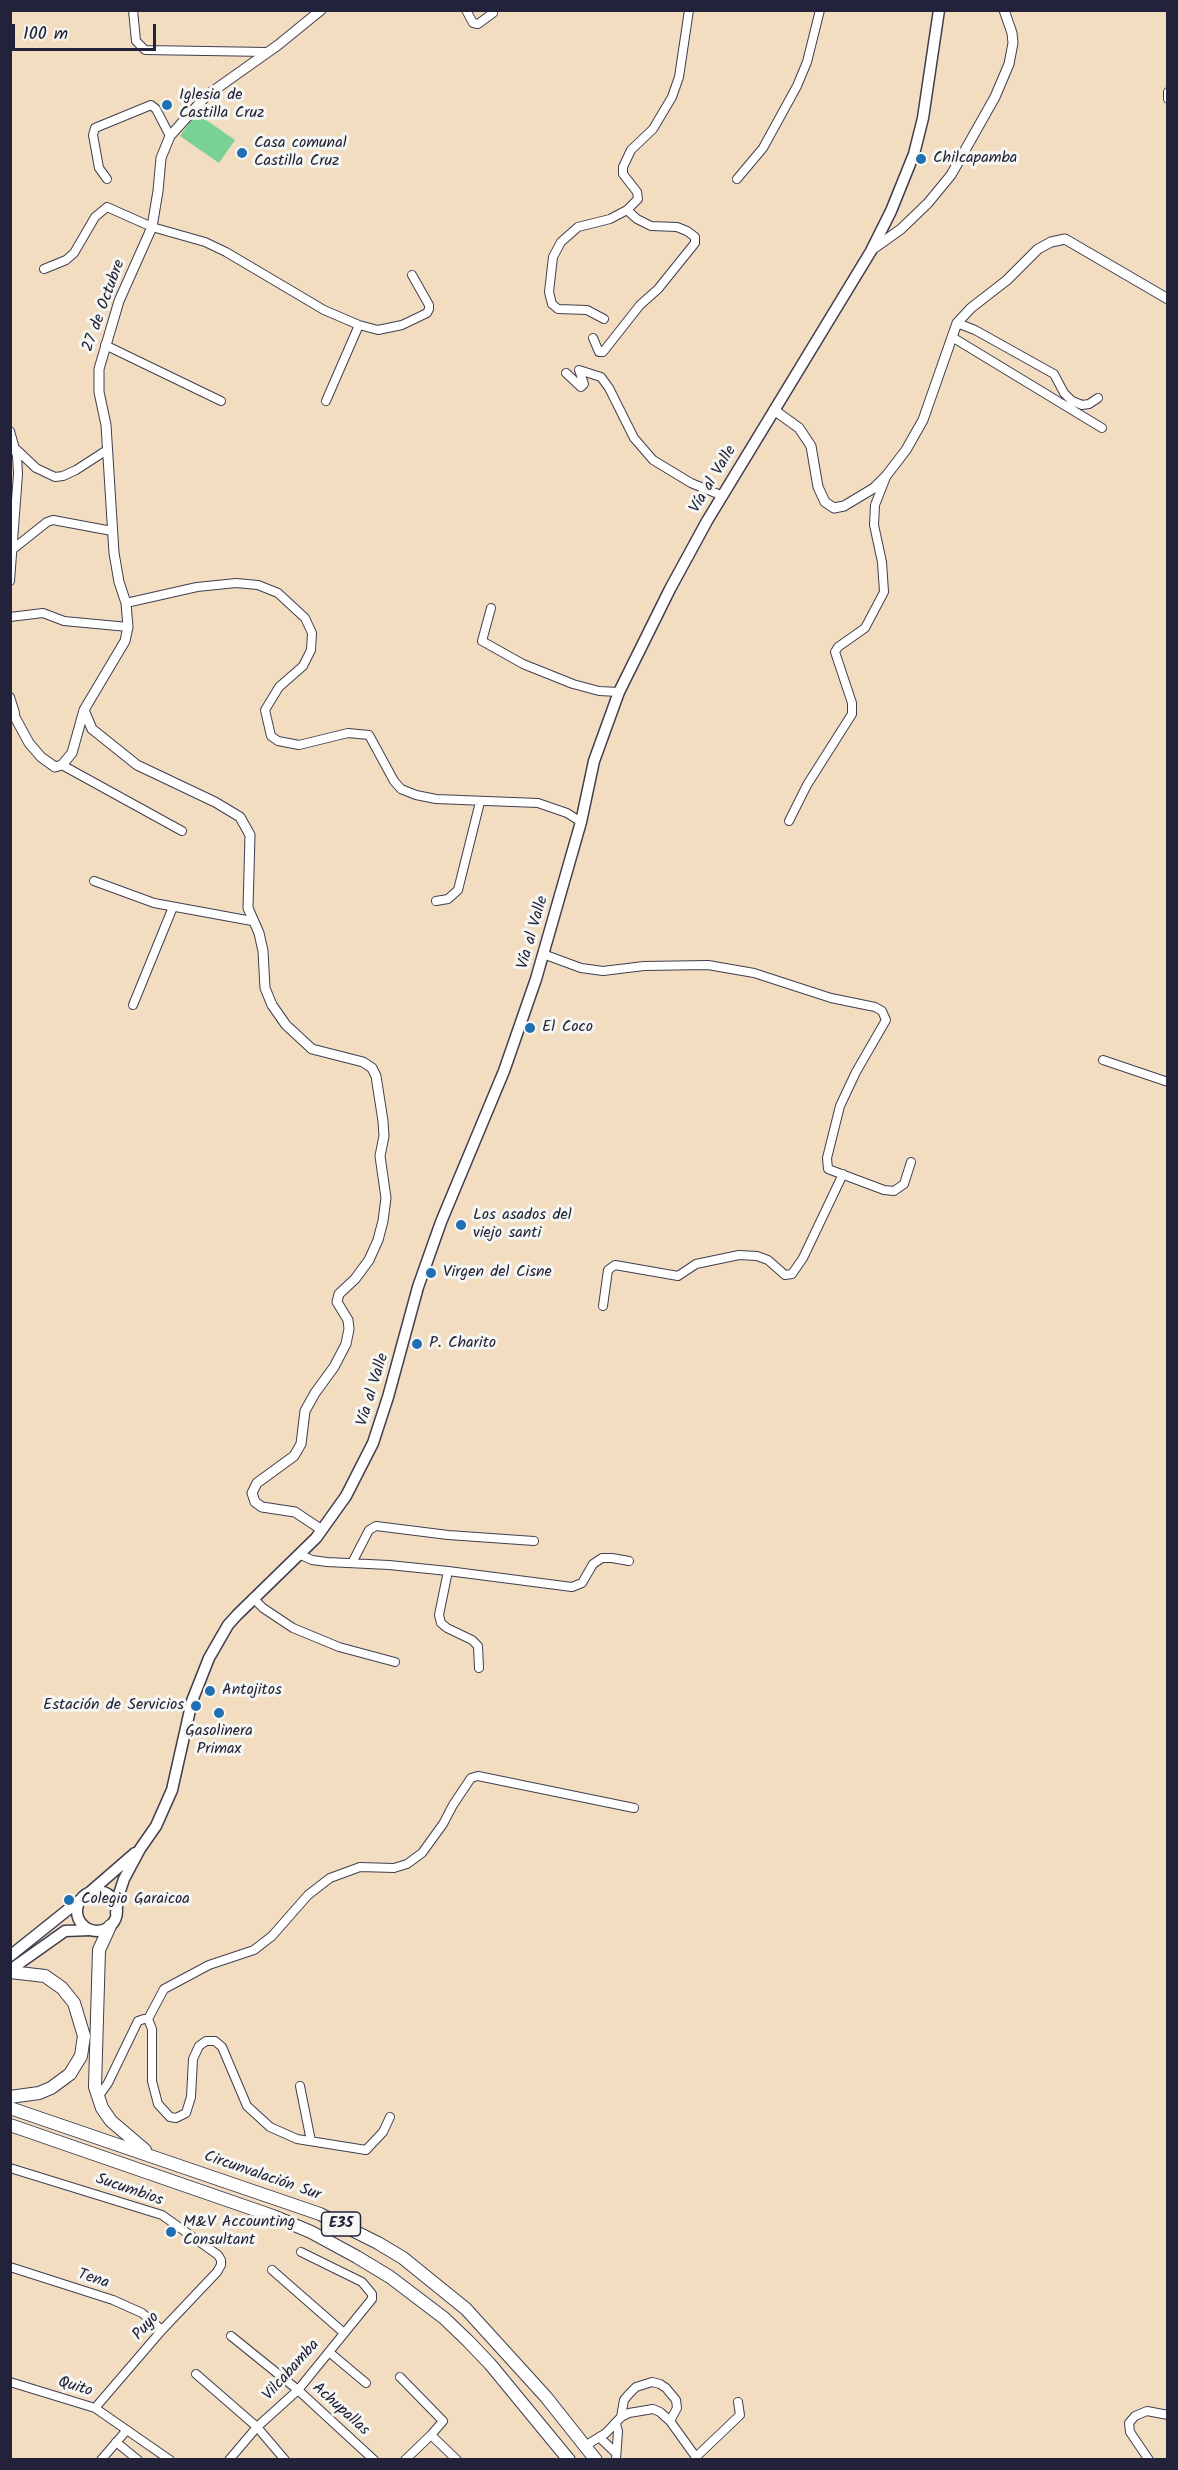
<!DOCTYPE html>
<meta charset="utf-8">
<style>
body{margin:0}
#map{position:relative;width:1178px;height:2470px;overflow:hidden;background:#f2ddc0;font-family:Kalam,sans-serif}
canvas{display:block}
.frame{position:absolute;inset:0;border:12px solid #22223b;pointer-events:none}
.scale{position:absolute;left:12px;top:24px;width:144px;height:27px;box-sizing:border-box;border:3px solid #22223b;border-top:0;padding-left:8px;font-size:18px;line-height:21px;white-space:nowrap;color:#22223b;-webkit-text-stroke:4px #f6f6f2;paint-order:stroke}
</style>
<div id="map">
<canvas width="1178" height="2470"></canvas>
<div class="frame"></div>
<div class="scale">100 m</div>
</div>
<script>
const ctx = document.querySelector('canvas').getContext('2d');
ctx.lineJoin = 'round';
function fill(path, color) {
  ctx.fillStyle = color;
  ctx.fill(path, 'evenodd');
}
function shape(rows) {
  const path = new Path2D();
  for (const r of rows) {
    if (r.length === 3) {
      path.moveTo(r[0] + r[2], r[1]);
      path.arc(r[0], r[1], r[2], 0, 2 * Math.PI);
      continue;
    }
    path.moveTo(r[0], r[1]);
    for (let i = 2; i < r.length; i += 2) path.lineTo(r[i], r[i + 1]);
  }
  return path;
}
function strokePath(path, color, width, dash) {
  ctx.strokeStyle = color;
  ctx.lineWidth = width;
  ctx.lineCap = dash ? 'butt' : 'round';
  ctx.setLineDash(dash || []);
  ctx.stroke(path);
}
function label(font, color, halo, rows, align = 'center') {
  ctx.font = font + ' Kalam,sans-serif';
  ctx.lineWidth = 6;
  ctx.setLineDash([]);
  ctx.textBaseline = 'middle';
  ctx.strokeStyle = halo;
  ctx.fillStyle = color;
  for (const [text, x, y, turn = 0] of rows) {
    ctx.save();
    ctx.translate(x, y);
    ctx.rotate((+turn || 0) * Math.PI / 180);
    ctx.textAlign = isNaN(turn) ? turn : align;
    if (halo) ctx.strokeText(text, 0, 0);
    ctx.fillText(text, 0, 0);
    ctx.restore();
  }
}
const green = shape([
 [196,113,235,140,219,163,180,136]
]);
const minor = shape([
 [133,10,136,41,145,50,267,52],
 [466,10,473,23,478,24,493,13],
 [1168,92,1168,99],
 [107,179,99,168,93,135,95,128,151,105,156,109,170,136],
 [737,179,763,148,797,86,807,62,820,10],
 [44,269,66,260,74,253,95,217,107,207,152,227,205,242,226,252,324,310,359,325,378,330,402,325,427,313,429,309,429,305,412,275],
 [604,319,587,310,558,309,552,304,549,292,553,257,561,242,578,227,610,219,627,210,638,199,637,192,623,174,623,167,631,150,653,129,672,97,679,77,689,10],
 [957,323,975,330,1054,374,1064,393,1072,401,1082,405,1089,404,1098,398],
 [952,337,1102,428],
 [593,338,599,352,603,352,640,305,658,289,695,243,695,237,687,231,677,227,651,226,637,219,627,210],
 [105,345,221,401],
 [566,373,581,387,584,384,579,370,601,377,609,388,634,438,653,460,691,483,723,496],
 [326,401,359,325],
 [10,431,17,456,18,474,10,581],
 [17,450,36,468,55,477,63,476,76,470,107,450],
 [13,549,47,522,53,520,112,531],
 [126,603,197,587,236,583,258,585,278,593,305,618,312,633,311,650,303,666,279,687,265,710,271,736,278,741,299,745,348,733,369,735,394,781,401,789,416,795,436,799,538,803,567,813,581,822],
 [491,608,482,641,523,664,573,684,599,691,619,692],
 [10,617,43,613,64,621,128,627],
 [10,697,15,713],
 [62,765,182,831],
 [789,821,807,785,852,714,852,703,835,652,838,647,865,628,884,592,882,562,874,525,875,505,886,477],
 [94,881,154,903,252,921],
 [436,901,448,899,458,890,480,802],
 [543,954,581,968,603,971,644,966,708,965,754,973,831,998,875,1007,882,1011,886,1020,856,1072,840,1106,827,1158,828,1169,884,1190,894,1191,904,1184,911,1162],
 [133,1005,173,907],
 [1103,1060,1168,1082],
 [603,1306,608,1270,615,1265,678,1276,696,1264,739,1255,757,1256,768,1260,785,1275,792,1274,803,1258,843,1174],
 [301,1555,312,1560,327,1562,389,1565,448,1571,572,1587,582,1583,593,1564,602,1558,612,1558,629,1561],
 [352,1563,369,1530,376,1526,448,1535,534,1541],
 [448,1571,439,1615,441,1623,447,1628,472,1640,478,1646,479,1668],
 [253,1598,263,1608,293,1628,339,1647,395,1662],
 [148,2019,164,1989,209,1965,254,1950,272,1936,308,1895,330,1878,360,1867,394,1868,407,1864,422,1853,443,1824,453,1805,471,1778,478,1776,634,1808],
 [300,2086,311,2141],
 [98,2097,108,2083,138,2021,144,2019,148,2019,152,2029,152,2081,158,2104,170,2117,176,2118,186,2113,191,2097,193,2059,199,2046,206,2041,215,2041,222,2047,247,2106,270,2127,297,2139,366,2150,383,2132,390,2117],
 [10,2168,162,2215,218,2255,221,2260,221,2265,217,2272,162,2330,95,2408],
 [10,2267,113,2300,142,2313,162,2330],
 [272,2270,344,2333],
 [231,2336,298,2390,374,2460],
 [329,2352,366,2383],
 [196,2374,257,2427,285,2460],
 [400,2377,443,2421,431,2435,405,2460],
 [10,2382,95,2408,170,2460],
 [621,2417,624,2400,629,2394,636,2387,652,2382,660,2384,666,2388,676,2400,677,2408,670,2421],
 [616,2424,618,2431,616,2460],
 [431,2435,457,2460],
 [599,2437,616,2453],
 [116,2442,138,2460],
 [585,2446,606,2433,621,2417,629,2413,653,2409,660,2412,670,2421,698,2460],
 [696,2457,740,2415,738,2402],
 [101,2460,126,2431],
 [229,2460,257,2427,298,2390,372,2299,372,2294,362,2282,301,2252],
 [1149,2460,1130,2432,1129,2423,1135,2416,1147,2411,1168,2415]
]);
const tertiary = shape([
 [873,249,901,229,928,203,951,175,995,97,1009,64,1013,43,1012,33,1004,10],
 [774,410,799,428,811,446,818,487,825,502,834,508,844,506,874,488,886,476,906,450,923,420,957,323,971,308,1007,280,1038,249,1051,242,1065,239,1168,299],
 [10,708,29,743,41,757,55,767,62,765,72,753,84,710,125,641,128,627,126,603,119,582,114,553,106,425,99,392,99,369,119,301,152,227,158,191,161,158,170,136,206,96,278,45,321,10],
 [84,710,92,729,137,765,215,802,240,817,250,835,248,908,259,933,263,951,265,988,272,1005,286,1025,312,1049,363,1062,372,1068,376,1076,383,1121,384,1136,380,1156,386,1198,383,1221,378,1240,369,1260,355,1279,339,1294,337,1302,348,1320,349,1329,346,1344,334,1367,315,1393,305,1411,301,1444,294,1456,257,1483,252,1493,255,1502,262,1507,295,1512,322,1530]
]);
const secondary = shape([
 [97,1911,20],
 [90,1892,135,1853],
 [116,1913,119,1894,124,1879,140,1849,156,1826,172,1790,192,1701,209,1658,228,1625,237,1615,316,1538,346,1496,373,1443,388,1397,418,1287,441,1222,504,1071,536,979,581,822,594,761,619,692,670,589,707,521,871,251,891,211,914,154,923,118,939,10],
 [10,1956,80,1900],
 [10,1970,65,1931,90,1930]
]);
const trunk = shape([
 [110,1926,99,1950,95,2087,102,2108,111,2121,145,2150],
 [10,1972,45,1976,62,1988,74,2003,84,2036,81,2056,70,2074,51,2088,39,2093,10,2097],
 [10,2108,320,2214,378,2243,403,2258,466,2309,546,2397,596,2460],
 [10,2125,273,2216,311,2232,357,2257,390,2277,444,2318,468,2341,490,2364,569,2460]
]);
const markers = [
 [167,105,6,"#1f6fb2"],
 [242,153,6,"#1f6fb2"],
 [921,159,6,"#1f6fb2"],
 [530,1028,6,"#1f6fb2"],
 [461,1225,6,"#1f6fb2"],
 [431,1273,6,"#1f6fb2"],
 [417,1344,6,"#1f6fb2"],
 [210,1691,6,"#1f6fb2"],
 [196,1706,6,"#1f6fb2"],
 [219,1713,6,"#1f6fb2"],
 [69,1900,6,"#1f6fb2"],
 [171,2232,6,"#1f6fb2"]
];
const shields = [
 [341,2224,39]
];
const shieldNames = [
 ["E35",341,2224]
];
const poiNames = [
 ["Iglesia de",179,96],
 ["Castilla Cruz",179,114],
 ["Casa comunal",254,144],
 ["Castilla Cruz",254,162],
 ["Chilcapamba",933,159],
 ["El Coco",542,1028],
 ["Los asados del",473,1216],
 ["viejo santi",473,1234],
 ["Virgen del Cisne",443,1273],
 ["P. Charito",429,1344],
 ["Antojitos",222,1691],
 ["Estación de Servicios",184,1706,"right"],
 ["Gasolinera",219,1732,"center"],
 ["Primax",219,1750,"center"],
 ["Colegio Garaicoa",81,1900],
 ["M&V Accounting",183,2223],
 ["Consultant",183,2241]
];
const streetNames = [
 ["27 de Octubre",105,306,-70],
 ["Vía al Valle",714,480,-59],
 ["Vía al Valle",534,933,-74],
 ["Vía al Valle",374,1390,-73],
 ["Circunvalación Sur",262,2177,19],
 ["Sucumbios",129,2191,19],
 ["Tena",93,2280,18],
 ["Puyo",147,2327,-49],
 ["Vilcabamba",292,2371,-48],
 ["Quito",75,2388,17],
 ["Achupallas",340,2410,42]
];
fill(green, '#79d196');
strokePath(minor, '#413e4f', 10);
strokePath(tertiary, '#413e4f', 11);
strokePath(secondary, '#413e4f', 13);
strokePath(trunk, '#413e4f', 14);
strokePath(minor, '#fff', 8);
strokePath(tertiary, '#fff', 9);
strokePath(secondary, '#fff', 10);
strokePath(trunk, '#fff', 12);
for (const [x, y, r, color] of markers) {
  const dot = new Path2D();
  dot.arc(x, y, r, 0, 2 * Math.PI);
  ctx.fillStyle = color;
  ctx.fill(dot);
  strokePath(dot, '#f6f6f2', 2);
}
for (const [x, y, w] of shields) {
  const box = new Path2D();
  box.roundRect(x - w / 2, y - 12, w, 24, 4.5);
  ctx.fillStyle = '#f6f6f2';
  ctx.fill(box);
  strokePath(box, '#22223b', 1.5);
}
label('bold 15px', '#22223b', null, shieldNames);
label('16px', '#22223b', '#f6f6f2', poiNames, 'left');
label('16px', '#22223b', '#f6f6f2', streetNames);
</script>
